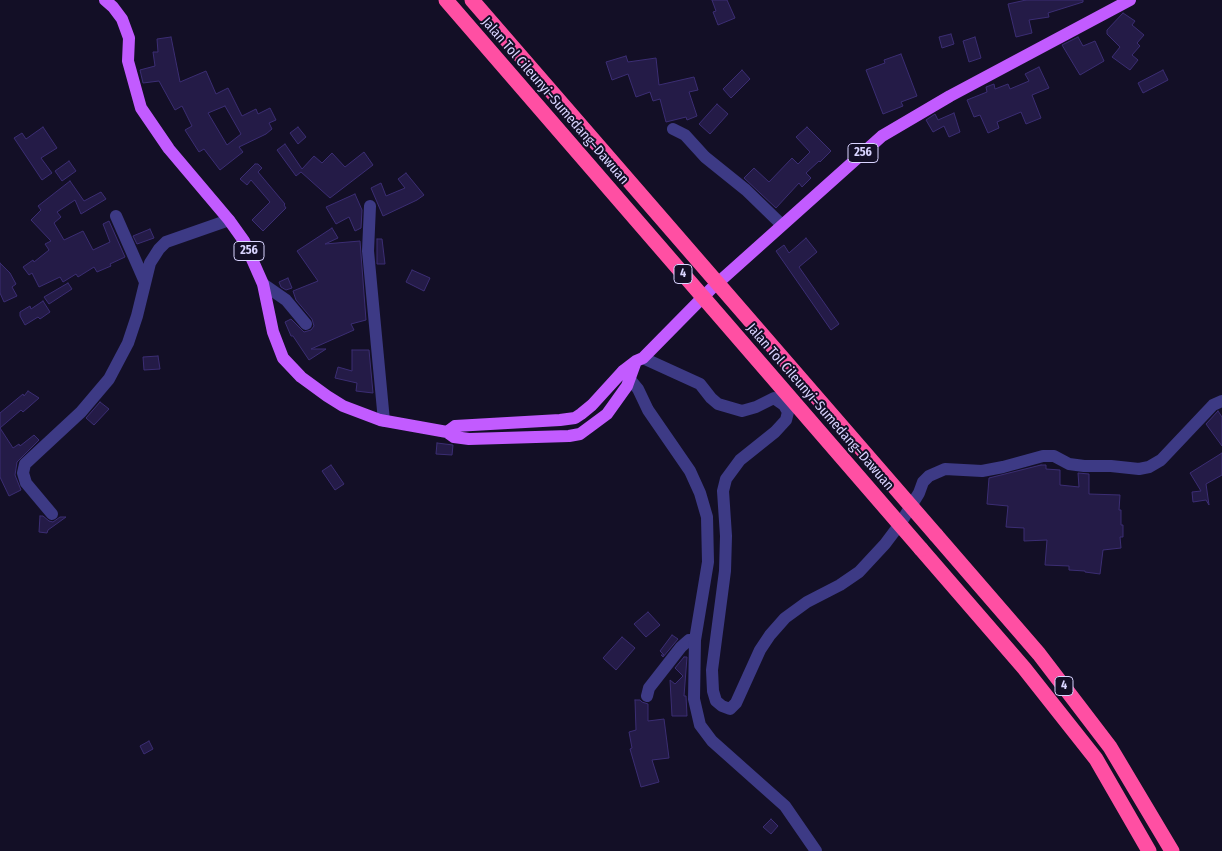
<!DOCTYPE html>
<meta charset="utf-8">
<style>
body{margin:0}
canvas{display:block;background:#130f26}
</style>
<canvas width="1222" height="851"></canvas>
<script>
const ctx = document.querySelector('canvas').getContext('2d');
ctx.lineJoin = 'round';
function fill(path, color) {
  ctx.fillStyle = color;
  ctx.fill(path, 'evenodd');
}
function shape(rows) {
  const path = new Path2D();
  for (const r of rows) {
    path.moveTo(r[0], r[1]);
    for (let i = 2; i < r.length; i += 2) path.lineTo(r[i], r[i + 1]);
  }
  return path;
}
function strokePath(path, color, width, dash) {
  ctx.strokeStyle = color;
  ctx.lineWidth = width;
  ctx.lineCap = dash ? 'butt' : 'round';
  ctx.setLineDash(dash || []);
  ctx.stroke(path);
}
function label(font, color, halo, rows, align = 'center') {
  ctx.font = font + ' "Fira Sans Condensed",sans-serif';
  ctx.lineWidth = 4;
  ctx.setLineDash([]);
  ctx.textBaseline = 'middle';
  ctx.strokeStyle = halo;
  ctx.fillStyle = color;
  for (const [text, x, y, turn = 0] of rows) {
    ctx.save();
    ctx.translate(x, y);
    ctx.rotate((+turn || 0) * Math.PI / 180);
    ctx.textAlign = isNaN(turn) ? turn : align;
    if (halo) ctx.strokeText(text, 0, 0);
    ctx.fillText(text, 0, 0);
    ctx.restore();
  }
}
const building = shape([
 [712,0,727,0,735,18,718,25,713,12,716,11,712,0],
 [1026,0,1083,0,1083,2,1048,13,1049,17,1029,20,1032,33,1016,37,1008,4,1026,0],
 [1123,13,1135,21,1132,25,1144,35,1137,43,1140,46,1132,55,1138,60,1130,70,1112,57,1120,47,1107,34,1107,30,1123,13],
 [951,34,954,44,942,48,939,37,951,34],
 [171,37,180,82,206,71,216,94,228,88,242,116,256,109,258,114,270,108,276,120,269,123,272,129,266,134,239,147,243,152,220,170,204,149,199,152,185,130,192,126,182,106,175,110,159,81,143,83,140,70,155,66,153,52,158,52,157,39,171,37],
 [225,106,241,134,227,145,208,113,225,106],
 [975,37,981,58,969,62,963,41,975,37],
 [1078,37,1083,46,1095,41,1104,61,1080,75,1062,45,1078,37],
 [901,54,917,96,901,102,903,106,883,114,866,70,885,63,884,60,901,54],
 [626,56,628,62,656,58,659,85,694,77,698,90,689,92,697,116,687,120,686,117,666,122,660,99,653,101,650,92,636,97,628,74,612,80,606,62,626,56],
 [1039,67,1049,88,1032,95,1041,118,1026,124,1021,112,997,122,999,128,988,133,980,115,974,117,967,100,987,92,986,87,994,84,995,89,1008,84,1010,89,1029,81,1025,74,1039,67],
 [742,70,750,79,731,98,723,89,742,70],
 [1163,70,1168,80,1143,93,1138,83,1163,70],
 [717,104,728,114,710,134,699,124,717,104],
 [954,113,960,132,949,137,944,126,933,132,926,120,935,114,938,120,954,113],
 [43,127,57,148,41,158,52,173,42,180,14,138,22,133,26,139,43,127],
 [298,127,306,137,298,144,290,133,298,127],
 [807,127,831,151,820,162,819,161,806,173,811,178,802,187,799,183,776,208,744,178,754,168,769,182,792,158,798,164,810,152,796,137,807,127],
 [285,144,302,169,314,156,322,163,332,153,345,167,364,152,373,165,330,198,301,172,296,176,277,150,285,144],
 [69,161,76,171,62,181,55,171,69,161],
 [255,164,258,164,262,168,258,172,285,204,284,205,286,208,263,231,252,220,270,202,251,180,247,185,240,179,255,164],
 [406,173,424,195,417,200,383,216,371,188,381,183,386,196,405,188,398,179,406,173],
 [70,181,84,201,101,192,106,199,81,214,75,200,57,212,61,217,54,223,64,240,83,231,93,250,110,242,103,224,109,221,125,257,110,264,111,266,97,272,94,267,78,277,76,274,63,282,60,277,39,287,32,273,29,275,23,267,33,260,34,262,49,250,45,244,51,241,31,220,41,210,38,206,70,181],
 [355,194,362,210,361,228,355,231,349,217,336,224,326,207,355,194],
 [332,228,338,238,325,244,360,241,366,320,351,324,354,330,311,349,326,349,309,360,293,336,291,336,285,322,291,319,304,332,311,330,314,326,312,319,296,300,293,291,318,281,297,251,332,228],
 [150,229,154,238,137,244,133,236,150,229],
 [806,238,817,252,799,267,839,324,831,330,776,251,784,245,789,253,806,238],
 [377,239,382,239,385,264,377,264,377,239],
 [0,263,10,273,16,284,12,287,17,296,4,302,0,293,0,263],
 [412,270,430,278,424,291,406,282,412,270],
 [288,278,292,288,286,290,281,287,279,282,288,278],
 [68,283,72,289,49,304,44,297,68,283],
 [43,301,50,312,40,319,38,317,25,325,20,316,20,312,30,306,31,309,43,301],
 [352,350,369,350,373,393,356,391,357,383,335,378,338,367,352,371,352,350],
 [158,356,160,369,144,370,143,357,158,356],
 [28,391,39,398,23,412,21,410,0,428,0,413,23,394,24,396,28,391],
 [100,402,109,409,94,425,86,418,100,402],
 [1218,411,1222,417,1222,446,1206,424,1218,411],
 [0,428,13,448,19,444,20,446,34,435,39,440,17,462,15,475,21,490,9,496,0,477,0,428],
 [437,443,453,445,452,455,436,454,437,443],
 [1222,453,1222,475,1206,484,1209,505,1206,500,1193,502,1192,492,1201,491,1190,473,1222,453],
 [331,465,344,484,335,490,322,471,331,465],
 [1041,465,1046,465,1046,469,1060,470,1060,485,1079,487,1078,473,1089,474,1089,494,1120,495,1119,510,1121,510,1121,525,1123,525,1123,537,1120,537,1121,548,1103,550,1100,574,1085,572,1085,571,1069,570,1069,566,1045,565,1047,540,1024,541,1024,528,1006,527,1008,506,987,504,989,478,1041,465],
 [40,516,43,516,49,521,53,522,60,517,66,517,48,530,47,533,39,532,40,516],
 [648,612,660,625,646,637,634,624,648,612],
 [672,635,678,639,663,657,661,655,664,655,660,651,672,635],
 [622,637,635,648,616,670,603,658,622,637],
 [684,657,687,657,684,696,686,696,687,716,672,716,670,680,675,684,683,676,675,668,684,657],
 [635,700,640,700,642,702,648,704,648,721,664,719,669,758,652,760,659,782,641,787,630,749,632,748,629,732,636,730,635,700],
 [149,741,153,749,144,754,140,746,149,741],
 [771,819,778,826,771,834,763,827,771,819]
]);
const minor = shape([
 [673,129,685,135,705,157,746,190,782,225],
 [370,206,368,251,384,421],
 [116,216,145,282],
 [263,284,286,300,306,324],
 [643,358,700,384,711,398,718,404,742,411,756,407,774,398,784,405,788,412,786,420,775,432,740,460,726,479,723,491,726,536,725,571,712,670,713,691,716,701,722,706,730,709,736,703,760,650,770,635,785,618,807,602,840,585,859,572,885,544,900,524,919,493,923,482,929,476,945,469,982,471,1003,467,1043,456,1054,456,1069,464,1084,466,1111,466,1139,469,1149,467,1161,460,1213,405,1222,401],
 [52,514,26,483,23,473,25,464,81,412,109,379,128,343,137,316,150,263,159,249,166,242,229,220],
 [647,696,649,688,681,647,689,640,695,640]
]);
const tertiary = shape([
 [623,371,638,389,648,410,690,471,700,493,707,517,708,562,695,640,694,699,700,725,712,741,785,806,816,851]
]);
const primary = shape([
 [105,0,113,7,122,19,129,38,128,61,141,108,169,149,229,220,244,241,263,284,273,332,283,358,301,377,327,396,343,406,380,420,447,432,454,437,469,439,569,436,580,434,607,414,627,386,636,361],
 [447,432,455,426,560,420,575,418,581,414,592,405,623,371,636,361,643,358,711,289,882,136,950,96,1130,0]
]);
const motorway = shape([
 [936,535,1039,654,1110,747,1172,851],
 [921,549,1024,668,1096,759,1149,851]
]);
const motorwayBridge = shape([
 [446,0,921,549],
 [472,0,936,535]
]);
const shields = [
 [863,153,30],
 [249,251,30],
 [683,274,18],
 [1064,686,18]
];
const shieldNames = [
 ["256",863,153],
 ["256",249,251],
 ["4",683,274],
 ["4",1064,686]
];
const streetNames = [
 ["Jalan Tol Cileunyi–Sumedang–Dawuan",555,101,49],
 ["Jalan Tol Cileunyi–Sumedang–Dawuan",820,407,49]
];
fill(building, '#241b47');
strokePath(building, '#3b2d73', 1);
strokePath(minor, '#3d3a85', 12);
strokePath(tertiary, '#3d3a85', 12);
strokePath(primary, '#c25bff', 12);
strokePath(motorway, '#ff4fa3', 15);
strokePath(motorwayBridge, '#ff4fa3', 15);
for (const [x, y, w] of shields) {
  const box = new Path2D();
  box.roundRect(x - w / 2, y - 9.5, w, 19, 4);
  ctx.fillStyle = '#130f26';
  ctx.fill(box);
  strokePath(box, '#d9d4ff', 1);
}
label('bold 12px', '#d9d4ff', null, shieldNames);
label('14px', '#d9d4ff', '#130f26', streetNames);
</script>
